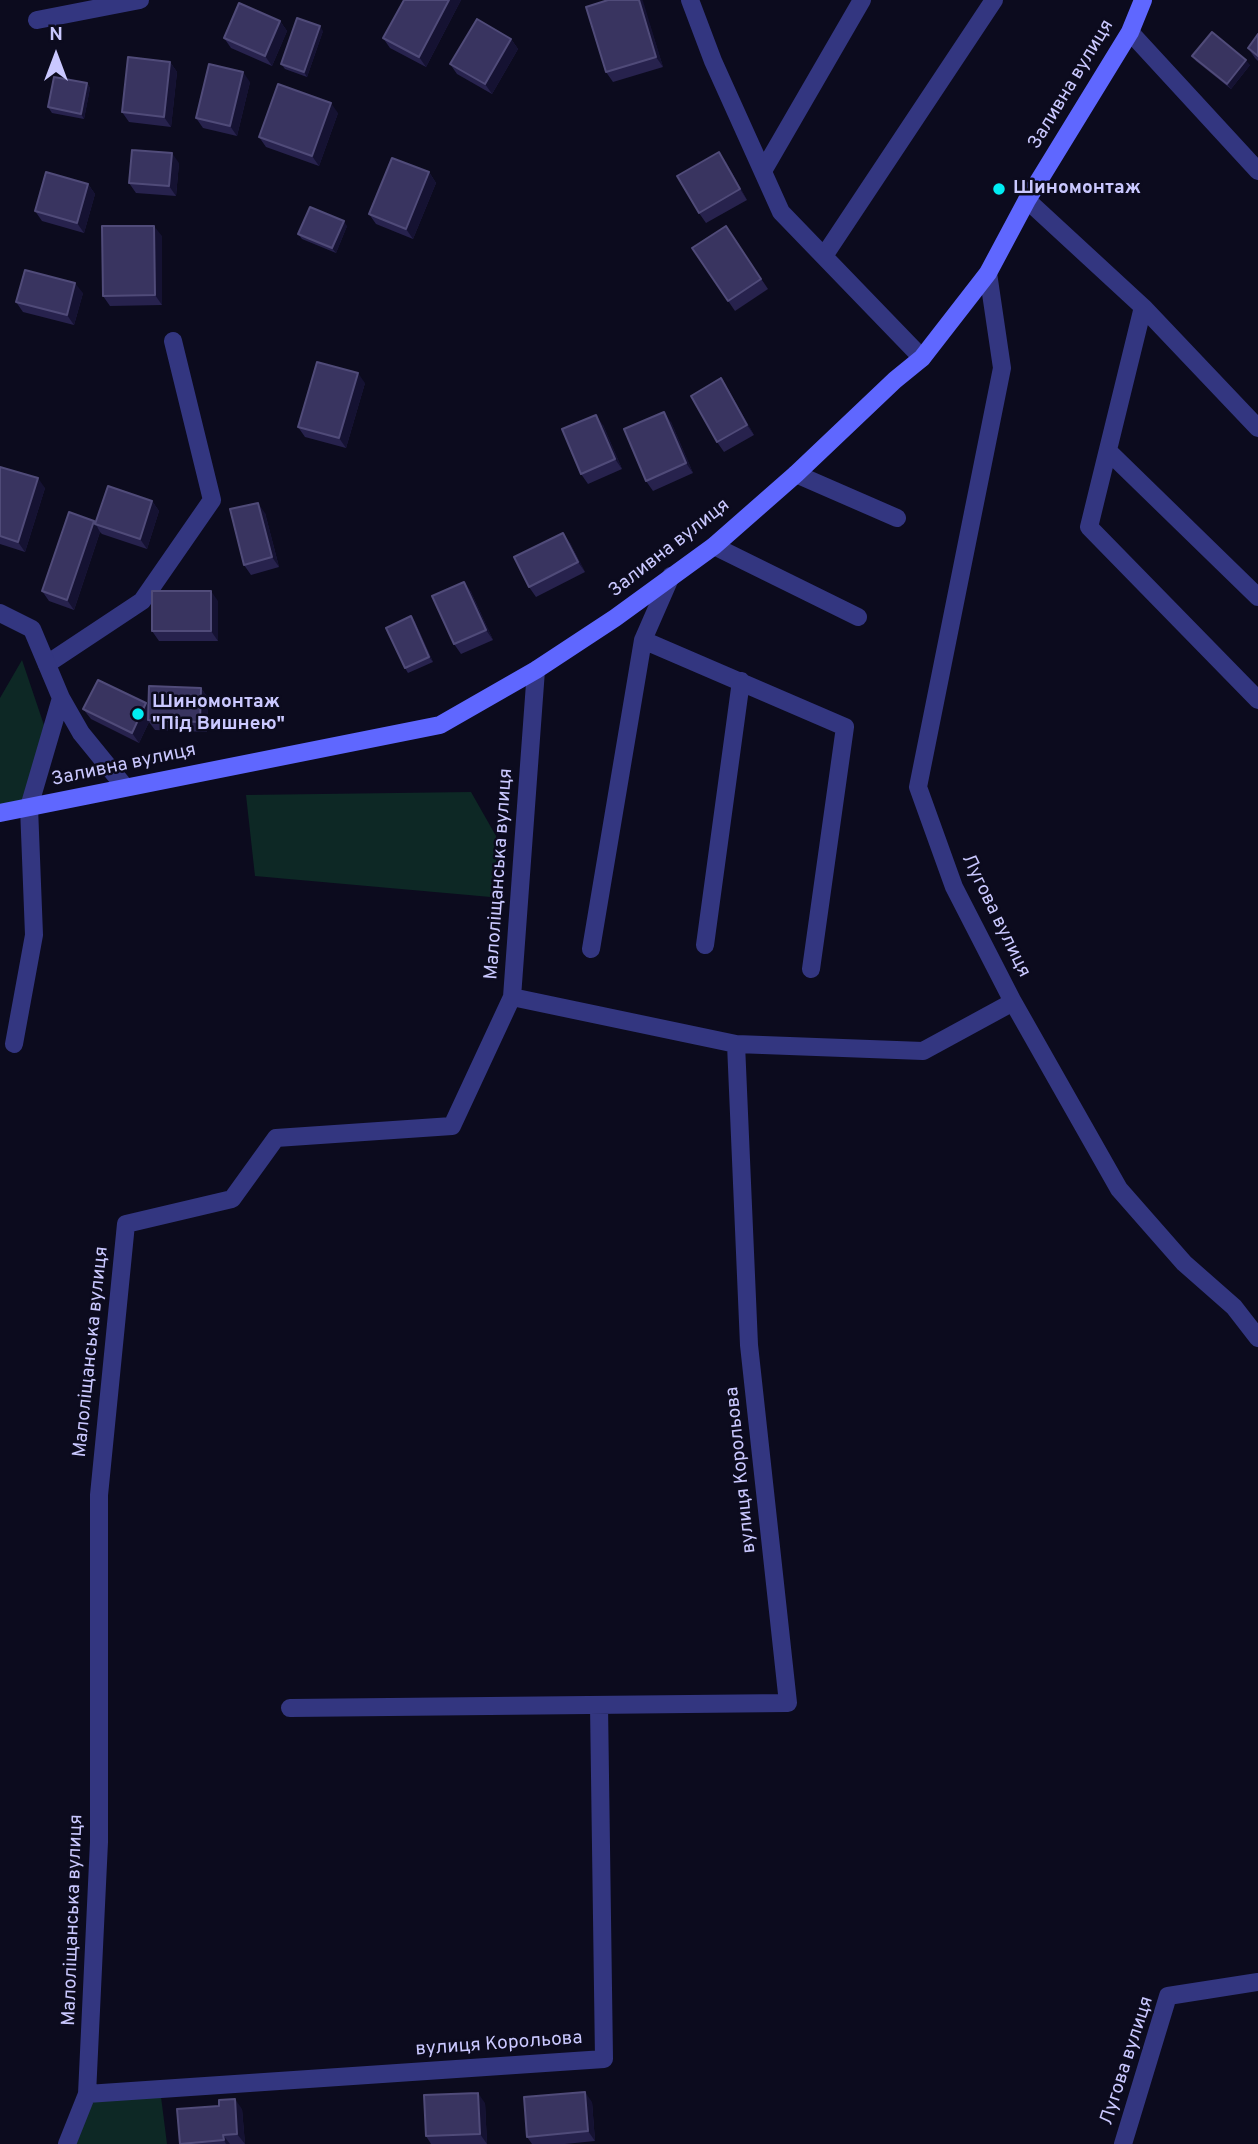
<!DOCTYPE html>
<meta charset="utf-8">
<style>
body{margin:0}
#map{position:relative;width:1258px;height:2144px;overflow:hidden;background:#0c0b1e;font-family:Overpass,sans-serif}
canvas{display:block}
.north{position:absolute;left:21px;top:21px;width:70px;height:70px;-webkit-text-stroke:5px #0c0b1e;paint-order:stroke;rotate:0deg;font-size:19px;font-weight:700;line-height:28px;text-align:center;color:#cac8ff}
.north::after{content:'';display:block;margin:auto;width:24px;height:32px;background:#cac8ff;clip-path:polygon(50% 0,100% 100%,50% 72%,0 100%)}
</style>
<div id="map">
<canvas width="1258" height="2144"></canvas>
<div class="north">N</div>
</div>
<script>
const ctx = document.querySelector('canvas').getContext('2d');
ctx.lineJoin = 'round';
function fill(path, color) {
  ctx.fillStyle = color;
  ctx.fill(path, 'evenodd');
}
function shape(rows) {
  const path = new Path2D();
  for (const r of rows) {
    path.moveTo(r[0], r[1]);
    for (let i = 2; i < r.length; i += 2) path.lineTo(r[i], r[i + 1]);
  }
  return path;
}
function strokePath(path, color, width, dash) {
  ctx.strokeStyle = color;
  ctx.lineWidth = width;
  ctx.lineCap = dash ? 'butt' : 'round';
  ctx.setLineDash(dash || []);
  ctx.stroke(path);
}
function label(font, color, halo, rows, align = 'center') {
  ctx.font = font + ' Overpass,sans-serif';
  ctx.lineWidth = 5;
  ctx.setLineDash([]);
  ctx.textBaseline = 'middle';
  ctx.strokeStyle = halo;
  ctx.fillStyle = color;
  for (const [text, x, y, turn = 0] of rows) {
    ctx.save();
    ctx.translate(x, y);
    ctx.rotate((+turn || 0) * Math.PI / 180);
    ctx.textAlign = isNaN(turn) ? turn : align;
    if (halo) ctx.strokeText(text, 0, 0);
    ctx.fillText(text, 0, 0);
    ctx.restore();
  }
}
const green = shape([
 [22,660,49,740,29,807,0,813,0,698],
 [471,792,496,836,502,898,255,876,246,795],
 [160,2089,167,2144,67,2144,87,2094]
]);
const lane = shape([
 [690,0,713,61,781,212,922,358],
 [37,20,140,0],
 [1130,32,1258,171],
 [763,171,862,0],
 [1027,200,1143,307,1258,428],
 [824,256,994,0],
 [1143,307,1089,527,1258,700],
 [1108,451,1258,597],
 [796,474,897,518],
 [714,546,858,617],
 [643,640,845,727,811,969],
 [47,664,142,601,212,500,173,341],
 [705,945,741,681],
 [591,949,643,640,671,576]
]);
const street = shape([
 [988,273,1002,368,918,787,954,887,1013,1002,1119,1189,1184,1263,1234,1307,1258,1338],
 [0,613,32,629,61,698,81,733,125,787],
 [512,997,736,1044,923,1051,1013,1002],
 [14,1044,34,935,29,807,61,698],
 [290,1708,788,1703,749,1345,736,1044],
 [87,2094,604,2059,599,1705],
 [67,2144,87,2094,99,1842,99,1495,126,1224,232,1199,276,1138,452,1126,512,997,536,670],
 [1123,2144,1168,1996,1258,1982]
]);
const secondary = shape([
 [0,813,440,725,536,670,615,618,714,546,796,474,895,380,922,358,988,273,1027,200,1130,32,1143,0]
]);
const wall = shape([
 [404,0,461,0,426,67,390,48,383,38],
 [608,0,642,0,663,67,613,82,606,72],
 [280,21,287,31,272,66,231,48,224,38],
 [323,31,307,77,285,69,281,64],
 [1258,34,1258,61,1255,58,1248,48],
 [511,39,518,49,492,94,457,74,450,64],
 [1192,56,1250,65,1231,89,1196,61],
 [170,62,177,72,171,127,129,122,122,112],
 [250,82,237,136,203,128,196,118],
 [87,83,90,88,84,119,52,113,48,107],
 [338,113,319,166,266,147,259,137],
 [726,162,747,200,706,223,699,213],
 [179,163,176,196,136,193,129,183],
 [429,172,436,183,413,239,376,224,369,214],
 [88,184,95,194,84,233,42,221,35,211],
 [347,226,336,253,302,239,298,234],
 [726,226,768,289,735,311,692,248],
 [162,236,162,305,110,306,103,296],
 [83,293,74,325,23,312,16,302],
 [365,383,346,448,305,437,298,427],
 [728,389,754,435,724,452,717,442],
 [671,422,693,473,653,491,646,481],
 [603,425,622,469,588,484,581,474],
 [0,469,45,488,25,552,0,544],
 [152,501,159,511,147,549,102,534,100,532,74,610,49,601,42,591,94,521,95,523],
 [265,513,279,567,251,575,244,565],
 [570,543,585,572,536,597,529,587],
 [464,582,471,592,493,640,461,654,454,644],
 [218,601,218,641,159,641,152,631],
 [411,616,415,622,433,662,408,673,405,668],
 [201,688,208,698,207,732,155,730,149,722,139,743,91,719,83,709,146,703,149,706],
 [592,2102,595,2141,565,2144,532,2144,527,2137],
 [485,2103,487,2144,431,2144,426,2136],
 [219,2106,242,2109,245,2144,180,2144]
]);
const shadedWall = shape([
 [449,0,461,0,426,67,419,57],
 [639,0,642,0,643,1,663,67,656,57],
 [280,21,287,31,272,66,265,56],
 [320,26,323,31,307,77,304,72],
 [511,39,518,49,492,94,485,84],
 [1246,60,1250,65,1231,89,1227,84],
 [170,62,177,72,171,127,164,117],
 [243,72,250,82,237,136,230,126],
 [87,83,90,88,84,119,81,114],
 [331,103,338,113,319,166,312,156],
 [719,152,726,162,747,200,740,189],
 [172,153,179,163,176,196,169,186],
 [429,172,436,183,413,239,406,229],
 [88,184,95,194,84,233,77,223],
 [344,221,347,226,336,253,332,248],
 [154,226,162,236,162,305,155,295],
 [75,283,83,293,74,325,67,315],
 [358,373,365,383,346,448,339,438],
 [721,378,728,389,754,435,747,425],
 [664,412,671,422,693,473,686,463],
 [596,415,603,425,622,469,615,459],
 [38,478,45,488,25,552,18,542],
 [152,501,159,511,147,549,140,539],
 [258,503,265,513,279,567,272,557],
 [94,521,100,532,74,610,67,600],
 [563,533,570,543,585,572,578,562],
 [464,582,471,592,493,640,486,630],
 [211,591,218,601,218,641,211,631],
 [411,616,415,622,433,662,429,657],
 [201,688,208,698,207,732,200,722],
 [146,703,154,714,148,720,149,722,139,743,132,733],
 [585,2092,592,2102,595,2141,588,2131],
 [478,2093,485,2103,487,2144,480,2134],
 [235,2099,242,2109,245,2144,237,2134],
 [223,2135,230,2144,226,2144,224,2140]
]);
const building = shape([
 [404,0,449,0,419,57,383,38,404,0],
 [608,0,639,0,656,57,606,72,586,7,608,0],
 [239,3,280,21,265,56,224,38,239,3],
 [297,18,320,26,304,72,281,64,297,18],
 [477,19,511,39,485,84,450,64,477,19],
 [1212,32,1246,60,1227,84,1192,56,1212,32],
 [1258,34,1258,56,1248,48,1258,34],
 [128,57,170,62,164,117,122,112,128,57],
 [209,64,243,72,230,126,196,118,209,64],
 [54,77,87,83,81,114,48,107,54,77],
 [278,84,331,103,312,156,259,137,278,84],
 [132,150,172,153,169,186,129,183,132,150],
 [719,152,740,189,699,213,677,176,719,152],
 [392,158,429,172,406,229,369,214,392,158],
 [46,172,88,184,77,223,35,211,46,172],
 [310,207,344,221,332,248,298,234,310,207],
 [102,226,154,226,155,295,103,296,102,226],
 [726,226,761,279,728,301,692,248,726,226],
 [25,270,75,283,67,315,16,302,25,270],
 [317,362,358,373,339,438,298,427,317,362],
 [721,378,747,425,717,442,691,396,721,378],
 [664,412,686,463,646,481,624,429,664,412],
 [596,415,615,459,581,474,562,429,596,415],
 [0,467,38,478,18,542,0,536,0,467],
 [108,486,152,501,140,539,95,524,108,486],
 [258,503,272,557,244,565,230,509,258,503],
 [69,512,94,521,67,600,42,591,69,512],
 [563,533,578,562,529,587,514,557,563,533],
 [464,582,486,630,454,644,432,596,464,582],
 [152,591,211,591,211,631,152,631,152,591],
 [411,616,429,657,405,668,386,628,411,616],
 [98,680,146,703,132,733,83,709,98,680],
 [149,686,201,688,200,722,148,720,149,686],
 [585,2092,588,2131,527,2137,524,2097,585,2092],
 [478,2093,480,2134,426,2136,424,2095,478,2093],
 [235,2099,237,2134,223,2135,224,2140,180,2144,177,2109,219,2106,219,2100,235,2099]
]);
const markers = [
 [999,189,7,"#00edf3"],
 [138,714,7,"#00edf3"]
];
const streetNames = [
 ["Заливна вулиця",1072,85,-59],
 ["Заливна вулиця",670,549,-38],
 ["Заливна вулиця",124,766,-12],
 ["Малоліщанська вулиця",500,874,-86],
 ["Лугова вулиця",995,916,64],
 ["Малоліщанська вулиця",92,1352,-84],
 ["вулиця Корольова",742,1470,-96],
 ["Малоліщанська вулиця",74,1920,-88],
 ["вулиця Корольова",499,2045,-4],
 ["Лугова вулиця",1128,2061,-72]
];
const poiNames = [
 ["Шиномонтаж",1013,189],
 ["Шиномонтаж",152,703],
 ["\"Під Вишнею\"",152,725]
];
fill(green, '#0d2825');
strokePath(lane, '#333680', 18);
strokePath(street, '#333680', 18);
strokePath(secondary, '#5f67ff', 18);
fill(wall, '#27224d');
fill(shadedWall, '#151232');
fill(building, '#393460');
strokePath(building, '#504b79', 2);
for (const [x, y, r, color] of markers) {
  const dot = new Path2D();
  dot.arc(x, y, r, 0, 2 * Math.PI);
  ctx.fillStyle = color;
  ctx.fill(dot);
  strokePath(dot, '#0c0b1e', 2.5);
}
label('19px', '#cac8ff', '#0c0b1e', streetNames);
label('bold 19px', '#cac8ff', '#0c0b1e', poiNames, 'left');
</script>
